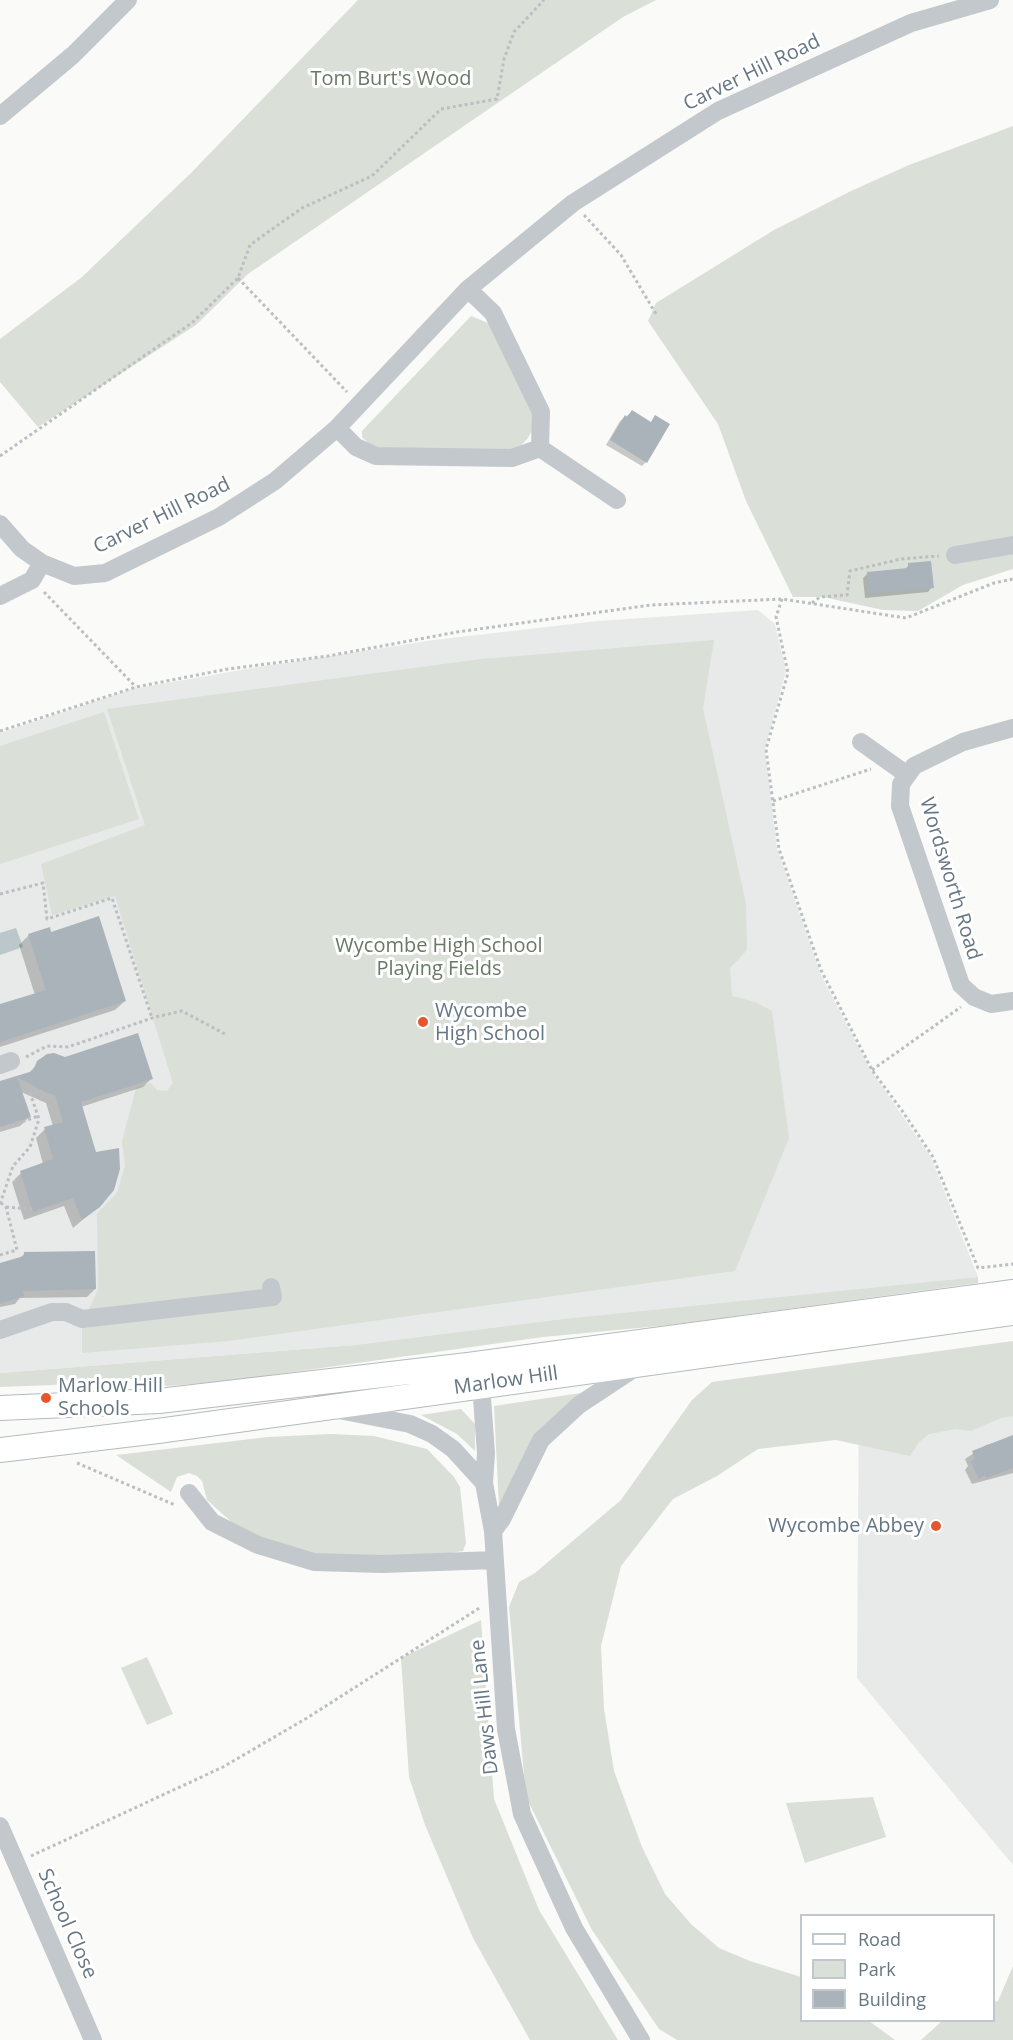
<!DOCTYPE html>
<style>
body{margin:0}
#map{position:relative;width:1013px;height:2040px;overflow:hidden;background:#fafaf8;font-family:"Open Sans",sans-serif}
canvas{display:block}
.legend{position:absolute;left:800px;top:1914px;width:195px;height:108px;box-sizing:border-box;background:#fff;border:2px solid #c1c8cd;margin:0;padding:8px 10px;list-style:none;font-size:18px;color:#657683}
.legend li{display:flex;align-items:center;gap:12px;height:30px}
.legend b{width:30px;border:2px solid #c1c8cd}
</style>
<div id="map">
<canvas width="1013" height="2040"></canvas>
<ul class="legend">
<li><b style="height:8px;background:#fff"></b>Road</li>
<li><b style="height:16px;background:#dadfd7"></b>Park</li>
<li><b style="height:16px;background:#aab3b9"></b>Building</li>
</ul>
</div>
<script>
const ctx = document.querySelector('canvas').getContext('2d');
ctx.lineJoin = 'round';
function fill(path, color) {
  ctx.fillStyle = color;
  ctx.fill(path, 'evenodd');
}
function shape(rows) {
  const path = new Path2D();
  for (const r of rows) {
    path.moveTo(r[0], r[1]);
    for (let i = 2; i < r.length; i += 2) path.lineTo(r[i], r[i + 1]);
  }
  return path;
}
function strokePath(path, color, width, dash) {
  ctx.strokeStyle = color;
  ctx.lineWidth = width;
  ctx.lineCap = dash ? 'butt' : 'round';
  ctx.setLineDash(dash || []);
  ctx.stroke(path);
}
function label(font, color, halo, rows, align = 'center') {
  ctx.font = font + ' "Open Sans",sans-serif';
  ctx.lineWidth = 6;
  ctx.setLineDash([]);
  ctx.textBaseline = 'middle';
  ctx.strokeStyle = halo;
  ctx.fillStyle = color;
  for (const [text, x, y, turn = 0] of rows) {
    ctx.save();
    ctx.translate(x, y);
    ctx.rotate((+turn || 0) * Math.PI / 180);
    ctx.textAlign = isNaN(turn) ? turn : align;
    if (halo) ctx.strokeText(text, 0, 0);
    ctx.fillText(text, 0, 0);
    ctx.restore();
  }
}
const built = shape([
 [758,610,775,624,786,671,765,749,777,848,821,975,870,1069,931,1157,978,1277,712,1307,554,1320,355,1345,0,1373,0,733,132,689,252,668,434,640,598,621],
 [1013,1348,1013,1865,857,1678,859,1374]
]);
const green = shape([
 [358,0,656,0,623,17,248,274,196,325,38,427,0,382,0,339,82,277,191,173],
 [1013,126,1013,569,963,585,918,611,883,610,823,597,793,597,746,501,718,424,648,321,656,303,774,230,851,191,909,165],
 [471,316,493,325,535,410,535,425,528,438,518,449,378,449,370,445,362,437,362,431],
 [714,640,703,708,746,904,747,950,730,968,732,996,755,1002,772,1011,789,1138,735,1271,228,1341,82,1353,82,1323,98,1290,97,1213,117,1193,125,1166,122,1141,136,1088,151,1083,157,1090,167,1091,173,1083,115,896,52,915,41,864,145,825,107,709,481,659],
 [104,712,139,819,0,864,0,746],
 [978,1277,978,1283,670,1325,543,1337,229,1381,167,1386,131,1379,108,1379,53,1385,0,1387,0,1373,355,1345,554,1320],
 [1013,1341,1013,1416,1001,1418,971,1431,955,1429,929,1434,919,1442,910,1456,836,1440,758,1449,717,1476,673,1499,621,1566,601,1646,604,1709,614,1771,642,1847,665,1894,691,1924,719,1948,750,1961,801,1977,802,2020,869,2021,895,2040,677,2040,659,2029,592,1930,526,1797,509,1607,519,1582,535,1573,621,1500,692,1400,712,1382],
 [581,1393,499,1507,494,1406],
 [461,1409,475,1424,475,1451,457,1434,421,1415],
 [331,1434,374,1436,427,1449,454,1477,460,1487,466,1543,463,1551,431,1556,319,1555,276,1548,237,1527,207,1500,202,1481,197,1476,189,1473,177,1477,171,1492,116,1455,268,1437],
 [481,1620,494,1799,539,1910,618,2040,530,2040,473,1938,425,1825,409,1777,401,1658],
 [147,1657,173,1714,147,1725,121,1668],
 [873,1797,886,1837,805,1863,786,1803],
 [1013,1966,1013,2040,921,2040,942,2021,994,2020,994,2002,998,2001]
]);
const water = shape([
 [16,928,23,947,0,955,0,933]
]);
const shadow = shape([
 [632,412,650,423,656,417,646,462,642,466,606,445,620,421],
 [909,565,932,587,928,592,865,598,863,578,868,573,904,570],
 [50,933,125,1001,115,1010,0,1047,0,1006,35,995,19,945,29,935],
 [38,1063,152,1078,143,1087,81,1107,99,1206,73,1228,64,1206,24,1220,12,1182,21,1173,43,1164,36,1138,45,1129,53,1126,46,1103,21,1092,29,1117,20,1126,0,1132,0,1083,28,1074],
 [24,1254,95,1289,87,1297,20,1298,15,1304,0,1307,0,1265,19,1259],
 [1013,1438,1013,1473,972,1484,965,1470,968,1466,965,1459,986,1445]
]);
const building = shape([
 [632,410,651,422,655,415,670,424,647,463,610,440,625,415,627,417],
 [931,561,934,588,869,594,867,572,908,568,908,563],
 [99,916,126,1001,0,1042,0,1004,46,990,28,934,50,927,51,932],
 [138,1033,153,1079,81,1102,96,1152,119,1148,120,1169,114,1190,100,1207,82,1220,73,1198,33,1212,20,1171,53,1159,44,1127,63,1122,55,1095,47,1093,17,1077,31,1117,0,1127,0,1081,33,1071,37,1061,47,1054,54,1053,65,1057],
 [95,1251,96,1289,23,1291,24,1296,0,1304,0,1263,24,1256,24,1252],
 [1013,1435,1013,1468,986,1478,985,1475,979,1479,971,1462,975,1459,972,1451]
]);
const path = shape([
 [584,215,621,255,656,314],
 [238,278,347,392],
 [0,456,193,322,238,278,250,245,302,208,372,176,441,109,497,99,504,59,514,32,544,0],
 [44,592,136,687],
 [782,599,776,617,788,673,766,749,779,849,821,970,872,1070,903,1112,933,1157,978,1268,1013,1264],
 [812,603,820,597,847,595,850,571,901,559,939,556],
 [0,731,136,687,228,669,328,656,457,632,651,605,782,599,906,618,994,583,1013,579],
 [773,801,871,769],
 [0,894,43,883,47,919,112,898,152,1018],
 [26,1057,47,1046,68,1047,155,1017,182,1011,225,1034],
 [872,1070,961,1007],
 [0,1130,38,1116],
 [0,1204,13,1166,30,1147,39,1119,29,1090],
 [6,1207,32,1209],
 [0,1255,17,1250,6,1207,1,1203],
 [77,1463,175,1505],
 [31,1856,223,1767,307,1718,481,1607]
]);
const minor = shape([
 [0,116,73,55,128,0],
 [468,289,493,313,541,412,540,448,617,500],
 [337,428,356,447,376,456,512,458,540,448],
 [0,524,22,549,42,563,74,576,105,573,219,517,275,481,337,428,468,289,573,203,718,111,911,23,990,0],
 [955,555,1013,545],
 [0,596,32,580,42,563],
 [1013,728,963,742,914,766,901,784,900,806,961,985,974,997,991,1004,1013,1001],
 [861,742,906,774],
 [0,1065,11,1061],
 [0,1330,52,1312,66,1312,82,1319,273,1297,271,1287],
 [475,1376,481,1384,486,1453,484,1483,493,1531,506,1729,522,1814,574,1928,641,2040],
 [339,1410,410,1424,432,1434,453,1449,484,1483],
 [189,1493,212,1522,258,1545,314,1562,382,1564,495,1560],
 [493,1531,502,1519,541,1440,579,1405,638,1366],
 [0,1826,93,2040]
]);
const major = shape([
 [0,1408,159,1401,468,1365,1013,1292],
 [0,1450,158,1431,1013,1313]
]);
const markers = [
 [423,1022,6,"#e4572e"],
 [46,1398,6,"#e4572e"],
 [936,1526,6,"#e4572e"]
];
const streetNames = [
 ["Carver Hill Road",752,73,-26],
 ["Carver Hill Road",162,516,-26],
 ["Wordsworth Road",950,879,73],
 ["Marlow Hill",506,1381,-8],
 ["Daws Hill Lane",485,1707,-96],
 ["School Close",67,1924,66]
];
const parkNames = [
 ["Tom Burt's Wood",391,79],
 ["Wycombe High School",439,946],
 ["Playing Fields",439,969]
];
const poiNames = [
 ["Wycombe",435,1011],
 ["High School",435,1034],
 ["Marlow Hill",58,1386],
 ["Schools",58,1409],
 ["Wycombe Abbey",924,1526,"right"]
];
fill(built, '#e8e9e9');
fill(green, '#dadfd7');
fill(water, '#bbc7cb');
fill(shadow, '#0003');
fill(building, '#aab3b9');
strokePath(major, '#b5babe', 26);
strokePath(path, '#bbbfc2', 3, [3, 3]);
strokePath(minor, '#c3c8cc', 18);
strokePath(major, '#fff', 24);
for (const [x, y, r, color] of markers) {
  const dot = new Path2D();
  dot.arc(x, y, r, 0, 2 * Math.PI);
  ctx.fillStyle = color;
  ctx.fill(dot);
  strokePath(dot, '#fff', 2);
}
label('20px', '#657683', '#fff', streetNames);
label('20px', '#687a64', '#fff', parkNames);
label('20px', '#657683', '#fff', poiNames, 'left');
</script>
